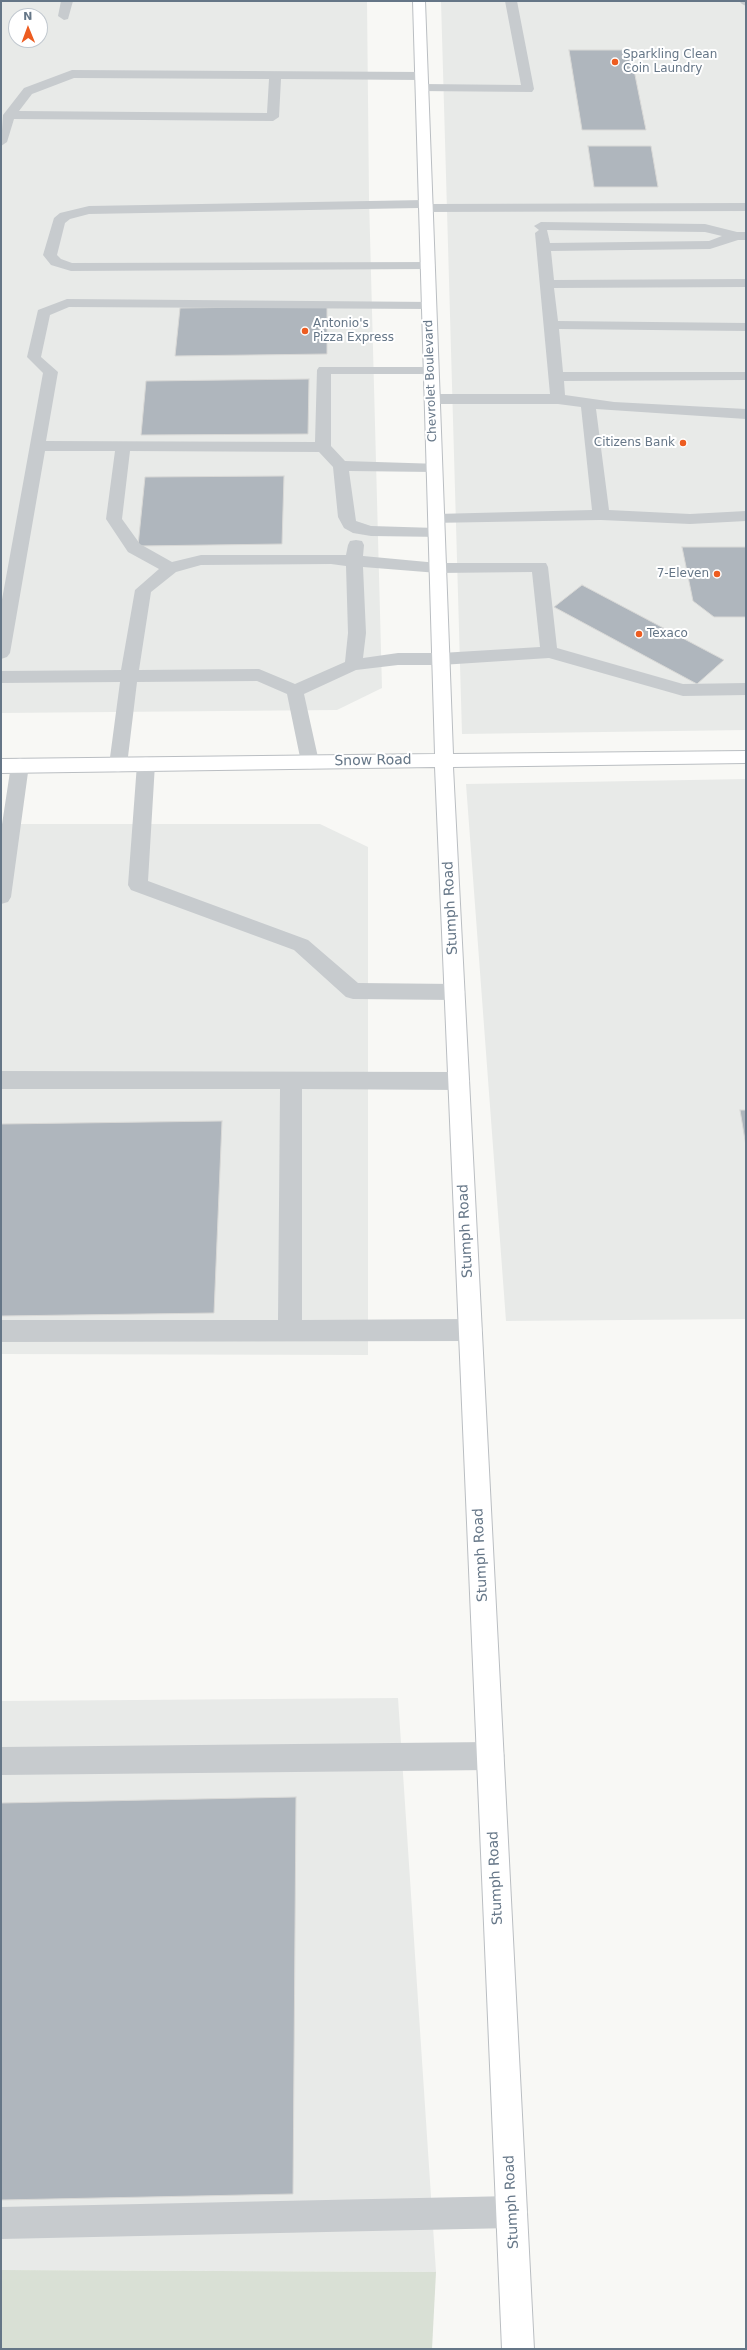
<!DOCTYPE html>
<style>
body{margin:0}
#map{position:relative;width:747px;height:2350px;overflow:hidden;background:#f8f8f5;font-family:"DejaVu Sans",sans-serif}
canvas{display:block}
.frame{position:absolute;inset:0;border:2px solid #657687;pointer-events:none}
.north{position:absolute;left:8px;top:8px;width:40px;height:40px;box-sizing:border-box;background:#fff;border:1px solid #c1c8cf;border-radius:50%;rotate:359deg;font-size:11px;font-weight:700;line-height:16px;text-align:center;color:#657687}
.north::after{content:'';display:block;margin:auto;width:14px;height:18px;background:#ed5c20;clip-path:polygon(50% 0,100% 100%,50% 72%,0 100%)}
</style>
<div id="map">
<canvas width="747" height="2350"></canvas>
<div class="frame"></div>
<div class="north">N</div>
</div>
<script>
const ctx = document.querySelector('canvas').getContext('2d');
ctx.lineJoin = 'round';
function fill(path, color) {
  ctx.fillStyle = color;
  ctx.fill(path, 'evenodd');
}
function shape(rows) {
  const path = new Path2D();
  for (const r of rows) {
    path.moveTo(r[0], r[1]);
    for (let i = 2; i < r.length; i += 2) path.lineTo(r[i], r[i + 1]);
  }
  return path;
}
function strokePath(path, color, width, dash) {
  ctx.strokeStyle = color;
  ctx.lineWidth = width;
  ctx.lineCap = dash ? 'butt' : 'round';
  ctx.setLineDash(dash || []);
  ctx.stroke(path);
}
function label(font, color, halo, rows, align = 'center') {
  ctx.font = font + ' "DejaVu Sans",sans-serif';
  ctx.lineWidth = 4;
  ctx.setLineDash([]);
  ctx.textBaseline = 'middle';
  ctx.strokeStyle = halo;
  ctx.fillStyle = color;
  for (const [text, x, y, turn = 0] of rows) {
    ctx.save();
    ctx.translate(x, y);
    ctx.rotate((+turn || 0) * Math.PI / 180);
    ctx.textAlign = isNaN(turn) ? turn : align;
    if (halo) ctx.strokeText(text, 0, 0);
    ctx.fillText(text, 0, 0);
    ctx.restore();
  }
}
const built = shape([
 [1,1,367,1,369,198,382,688,337,710,1,713],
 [16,16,40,16,40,40,16,40],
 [441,1,746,1,746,730,462,734],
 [746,779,746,1319,506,1321,466,784],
 [1,824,320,824,368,847,368,1355,1,1354],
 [398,1698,436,2272,1,2270,1,1701]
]);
const green = shape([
 [1,2270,436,2272,432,2349,1,2349]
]);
const building = shape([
 [569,50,630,50,646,130,582,130,569,50],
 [588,146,651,146,658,187,594,187,588,146],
 [327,306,327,354,175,356,180,308,327,306],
 [309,379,308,434,141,435,146,381,309,379],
 [284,476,282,544,138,546,145,477,284,476],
 [682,547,746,547,746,617,714,617,693,601,682,547],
 [582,585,724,660,697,684,554,607,582,585],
 [740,1110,746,1110,746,1146,740,1110],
 [222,1121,214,1313,1,1316,1,1124,222,1121],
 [296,1797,293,2194,1,2200,1,1803,296,1797]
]);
const minor = shape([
 [61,1,73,1,68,19,64,20,58,16,61,1],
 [505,1,517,1,534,89,532,92,418,91,416,88,422,84,521,85,505,1],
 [739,1,746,1,746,6,742,4,739,1],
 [72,70,421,72,427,76,421,80,281,79,279,117,273,121,14,119,7,142,1,146,3,115,24,88,72,70],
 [74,78,269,79,267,113,19,111,32,94,74,78],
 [425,200,432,204,746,203,746,211,426,212,419,208,89,214,70,219,65,223,57,255,61,259,72,263,433,262,435,265,433,268,428,269,71,271,51,265,43,255,54,218,60,213,89,206,425,200],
 [541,222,705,224,737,232,746,232,746,240,738,240,710,249,551,251,554,280,746,279,746,287,554,288,558,321,746,323,746,331,559,329,563,372,746,372,746,380,564,381,565,395,614,402,746,409,746,419,596,409,609,510,690,514,746,511,746,521,690,524,601,520,430,523,428,519,430,515,436,514,592,510,581,407,558,404,432,404,424,399,432,394,550,394,535,233,539,230,534,226,541,222],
 [547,230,705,232,722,236,709,241,550,243,547,230],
 [67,299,434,302,436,305,429,309,69,307,50,315,41,357,58,372,46,441,315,442,317,370,319,367,436,367,438,370,431,374,331,374,331,446,345,461,440,464,442,467,440,470,434,472,349,471,356,521,371,526,436,528,442,529,444,533,442,537,371,536,353,533,344,528,338,517,333,467,319,452,130,451,122,519,140,544,172,562,201,555,346,555,348,545,350,541,356,540,362,541,364,545,363,556,438,563,546,563,548,567,557,648,683,684,746,683,746,695,683,696,549,658,441,665,398,665,356,670,304,694,319,762,316,767,310,769,304,767,301,762,287,694,257,681,137,682,127,765,125,770,118,772,111,770,109,765,120,682,1,683,1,671,121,670,135,590,159,569,128,552,106,519,115,451,45,451,10,653,7,657,1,659,1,605,43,373,27,357,38,310,67,299],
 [331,564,346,566,348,633,345,662,295,684,259,669,139,670,151,592,176,572,201,565,331,564],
 [363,567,438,573,532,572,540,647,441,653,398,653,363,658,366,633,363,567],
 [146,757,152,759,155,764,148,881,308,940,358,983,455,984,462,986,465,992,462,998,455,1000,353,999,346,997,294,950,131,890,128,885,137,764,140,759,146,757],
 [20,758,27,760,29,765,11,897,8,902,1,904,1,831,11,765,13,760,20,758],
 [1,1071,459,1072,466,1075,470,1081,466,1087,459,1090,302,1089,302,1320,471,1319,479,1323,483,1330,479,1337,471,1341,1,1342,1,1320,278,1320,280,1089,1,1089,1,1071],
 [491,1742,501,1746,505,1756,501,1766,491,1770,1,1775,1,1747,491,1742],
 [512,2196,523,2201,528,2212,523,2223,512,2228,1,2239,1,2207,512,2196]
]);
const major = shape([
 [413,1,425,1,453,754,746,751,746,763,453,767,534,2349,502,2349,435,767,1,773,1,759,435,754,413,1]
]);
const markers = [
 [615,62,4,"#ed5c20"],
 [305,331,4,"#ed5c20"],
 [683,443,4,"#ed5c20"],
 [717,574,4,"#ed5c20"],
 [639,634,4,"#ed5c20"]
];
const farPoinames = [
 ["Sparkling Clean",623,55],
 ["Coin Laundry",623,69],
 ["Antonio's",313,324],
 ["Pizza Express",313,338],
 ["Citizens Bank",675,443,"right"],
 ["7-Eleven",709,574,"right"],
 ["Texaco",647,634]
];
const farStreetnames = [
 ["Chevrolet Boulevard",431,381,-92]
];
const streetNames = [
 ["Snow Road",373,761,-1],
 ["Stumph Road",451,908,-93],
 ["Stumph Road",466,1231,-93],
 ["Stumph Road",481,1555,-93],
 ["Stumph Road",496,1878,-93],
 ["Stumph Road",512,2202,-93]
];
fill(built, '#e8eae8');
fill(green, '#d9e0d5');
fill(building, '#afb6bd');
strokePath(building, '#d9d9d7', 1);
strokePath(major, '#babec2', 2);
fill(minor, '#c7cbce');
fill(major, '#fff');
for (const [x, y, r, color] of markers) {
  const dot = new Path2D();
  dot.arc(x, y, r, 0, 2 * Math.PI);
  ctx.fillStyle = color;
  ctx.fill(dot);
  strokePath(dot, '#fff', 1.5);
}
label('12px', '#657687', '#fff', farPoinames, 'left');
label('12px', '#657687', '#fff', farStreetnames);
label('14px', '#657687', '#fff', streetNames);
</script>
